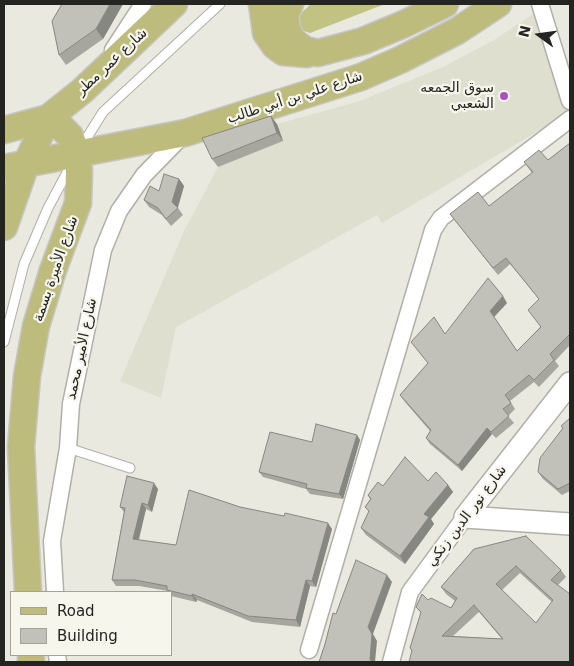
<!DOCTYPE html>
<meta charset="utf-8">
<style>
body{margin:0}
#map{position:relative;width:574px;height:666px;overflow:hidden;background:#e9e9e0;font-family:"DejaVu Sans",sans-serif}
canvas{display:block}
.frame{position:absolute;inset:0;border:5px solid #242421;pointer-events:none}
.legend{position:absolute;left:10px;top:591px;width:162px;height:65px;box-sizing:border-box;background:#f6f6ed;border:1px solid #a2a29b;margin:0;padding:6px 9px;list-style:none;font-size:15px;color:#242421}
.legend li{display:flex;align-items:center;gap:10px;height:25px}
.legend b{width:25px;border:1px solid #a2a29b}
.north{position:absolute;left:514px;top:10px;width:50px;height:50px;-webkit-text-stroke:4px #f6f6ed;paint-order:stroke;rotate:284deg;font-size:14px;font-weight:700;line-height:20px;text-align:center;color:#242421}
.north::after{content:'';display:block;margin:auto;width:18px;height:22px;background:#242421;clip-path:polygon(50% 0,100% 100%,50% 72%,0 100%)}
</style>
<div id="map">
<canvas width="574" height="666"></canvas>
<div class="frame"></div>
<ul class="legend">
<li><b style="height:6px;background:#bebc7c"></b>Road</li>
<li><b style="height:14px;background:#c1c1b9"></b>Building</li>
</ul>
<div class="north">N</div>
</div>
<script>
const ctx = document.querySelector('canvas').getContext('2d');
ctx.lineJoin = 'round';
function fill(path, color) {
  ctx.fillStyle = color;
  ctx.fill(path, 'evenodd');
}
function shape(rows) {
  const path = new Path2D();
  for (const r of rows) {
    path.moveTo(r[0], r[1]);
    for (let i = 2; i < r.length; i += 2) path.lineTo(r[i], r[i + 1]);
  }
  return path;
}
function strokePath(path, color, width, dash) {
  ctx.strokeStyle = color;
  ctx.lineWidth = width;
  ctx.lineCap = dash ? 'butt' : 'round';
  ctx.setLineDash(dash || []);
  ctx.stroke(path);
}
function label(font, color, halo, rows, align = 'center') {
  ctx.font = font + ' "DejaVu Sans","Noto Naskh Arabic",sans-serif';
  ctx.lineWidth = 4.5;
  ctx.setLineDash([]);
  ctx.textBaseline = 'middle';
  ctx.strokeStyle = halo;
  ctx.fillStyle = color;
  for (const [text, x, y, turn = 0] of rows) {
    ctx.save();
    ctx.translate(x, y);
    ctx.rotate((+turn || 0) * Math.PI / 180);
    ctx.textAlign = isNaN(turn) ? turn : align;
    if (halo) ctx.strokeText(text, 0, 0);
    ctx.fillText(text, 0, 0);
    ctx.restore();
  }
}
const built = shape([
 [536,12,567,114,382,223,377,215,176,327,161,398,120,381,184,231,218,167,208,146,277,124,360,101,443,67,494,40]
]);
const green = shape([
 [311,4,385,4,310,33,301,30,298,24,299,15]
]);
const service = shape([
 [81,147,103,112,220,4],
 [4,342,24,264,48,208,71,165],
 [68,448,130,468]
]);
const minor = shape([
 [540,4,570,101],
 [113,50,143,4],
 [55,592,52,541,68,448,71,404,103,250,119,211,144,175,184,134],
 [309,650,433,230,441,218,570,119],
 [57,655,58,662],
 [391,662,410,592,465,517]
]);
const tertiary = shape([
 [465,517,570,383],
 [465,517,570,524]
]);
const primary = shape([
 [262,4,266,33,275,46,283,52,307,54],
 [290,4,285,15,287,29,293,41,305,50,318,53,363,41,404,24,445,4],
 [4,130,48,118,54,120,70,136,77,153,79,171,78,203,53,270,36,326,27,376,21,447,28,592],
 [4,168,185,133,361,77,400,60,457,31,498,4],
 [4,227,26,164,48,118,82,91,174,4],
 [31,655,31,662]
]);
const wall = shape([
 [123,4,103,39,66,65,59,55],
 [277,124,283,141,218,167,212,159],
 [570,143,570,345,555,361,559,366,539,387,534,382,510,401,515,409,508,416,514,423,496,438,492,434,462,471,430,444,426,438,430,431,405,402,400,395,428,363,411,342,446,334,507,303,494,317,517,351,540,327,539,299,510,264,498,275,450,214,489,206,532,173,524,162,548,160],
 [179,179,184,186,178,208,183,215,171,226,162,215,149,207,144,200],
 [570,418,570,491,562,495,543,479,538,472,563,429,561,426],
 [357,435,360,440,343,499,310,494,306,489,263,477,259,472,312,442],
 [428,481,448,485,453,492,431,519,434,524,405,564,366,535,361,528,369,512,365,507,370,499,368,495,383,486],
 [158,489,152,512,146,509,139,540,176,545,240,507,332,529,316,587,310,586,300,627,252,622,197,600,196,602,171,596,171,592,169,592,168,591,139,586,116,586,112,580,124,512,120,507],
 [474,549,561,570,566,577,558,585,570,662,412,652,410,648,421,613,416,607,428,600,451,608,455,601,446,594,441,587],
 [520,573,552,602,536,623,502,590],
 [479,612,502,639,453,636]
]);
const shadedWall = shape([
 [110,4,123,4,103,39,96,29],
 [271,116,277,124,283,141,277,133],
 [179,179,184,186,177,209,172,202],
 [503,296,507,303,494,317,490,311],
 [487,428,492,434,462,471,458,465],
 [357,435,360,440,343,499,339,494],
 [154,483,158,489,152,512,148,505],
 [448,485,453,492,431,519,434,524,405,564,400,556,424,514],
 [142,503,146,509,137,545,133,539],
 [328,523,332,529,316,587,312,581],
 [387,575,392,582,373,634,377,641,375,662,371,662,370,660,368,627],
 [306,580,310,586,300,627,296,620],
 [192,594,197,600,196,602,192,596]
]);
const building = shape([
 [62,4,110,4,96,29,59,55,52,21,62,4],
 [271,116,277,133,212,159,202,138,271,116],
 [570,143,570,334,550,354,554,360,534,380,529,375,505,395,511,403,503,409,509,416,491,432,487,428,458,465,426,438,431,430,400,395,428,363,411,342,434,317,445,334,488,278,503,296,490,311,517,351,541,327,528,310,539,299,506,258,493,268,450,214,478,192,489,206,533,172,524,162,539,150,548,160,570,143],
 [164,174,179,179,172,202,178,208,166,219,158,208,144,200,150,186,159,191,164,174],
 [570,418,570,483,558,489,538,472,540,458,563,428,561,426,570,418],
 [316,424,357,435,339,494,306,488,307,484,259,472,270,432,312,442,316,424],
 [405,457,428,481,436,472,448,485,424,514,429,517,400,556,361,528,369,511,365,507,371,499,368,495,378,482,383,486,405,457],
 [127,476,154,483,148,505,142,503,133,539,176,545,189,490,240,507,284,516,285,513,328,523,312,581,306,580,296,620,248,616,192,594,192,596,167,590,167,586,135,580,112,580,125,508,120,507,127,476],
 [526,536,561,570,551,580,570,594,570,662,409,662,412,650,410,648,421,612,416,607,422,594,428,600,431,598,451,608,457,598,441,587,474,549,526,536],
 [516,566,553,600,536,623,496,584,516,566],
 [474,605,503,639,442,636,474,605],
 [356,560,387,575,368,627,372,634,370,660,374,661,374,662,319,662,325,644,333,613,336,614,356,560]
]);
const markers = [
 [504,96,5,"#a751bf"]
];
const streetNames = [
 ["شارع عمر مطر",112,62,-43],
 ["شارع علي بن أبي طالب",295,98,-18],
 ["شارع الأميرة بسمة",56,269,-71],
 ["شارع الأمير محمد",82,349,-78],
 ["شارع نور الدين زنكي",467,516,-53]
];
const poiNames = [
 ["سوق الجمعه",494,88],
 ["الشعبي",494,104]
];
fill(built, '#dfdfcf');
fill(green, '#c2c283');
strokePath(service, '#b0b0a8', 11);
strokePath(minor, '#b0b0a8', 19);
strokePath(tertiary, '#b0b0a8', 24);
strokePath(primary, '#c6c6c5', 29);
strokePath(service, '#fff', 9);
strokePath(minor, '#fff', 16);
strokePath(tertiary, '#fff', 21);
strokePath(primary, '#bebc7c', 26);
fill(wall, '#a6a69f');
fill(shadedWall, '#878782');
fill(building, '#c1c1b9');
strokePath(building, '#878782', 1);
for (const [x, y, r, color] of markers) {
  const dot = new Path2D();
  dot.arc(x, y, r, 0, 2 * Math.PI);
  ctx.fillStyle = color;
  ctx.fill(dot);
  strokePath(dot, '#f6f6ed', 2);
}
label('14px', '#242421', '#f6f6ed', streetNames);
label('14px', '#242421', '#f6f6ed', poiNames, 'right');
</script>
